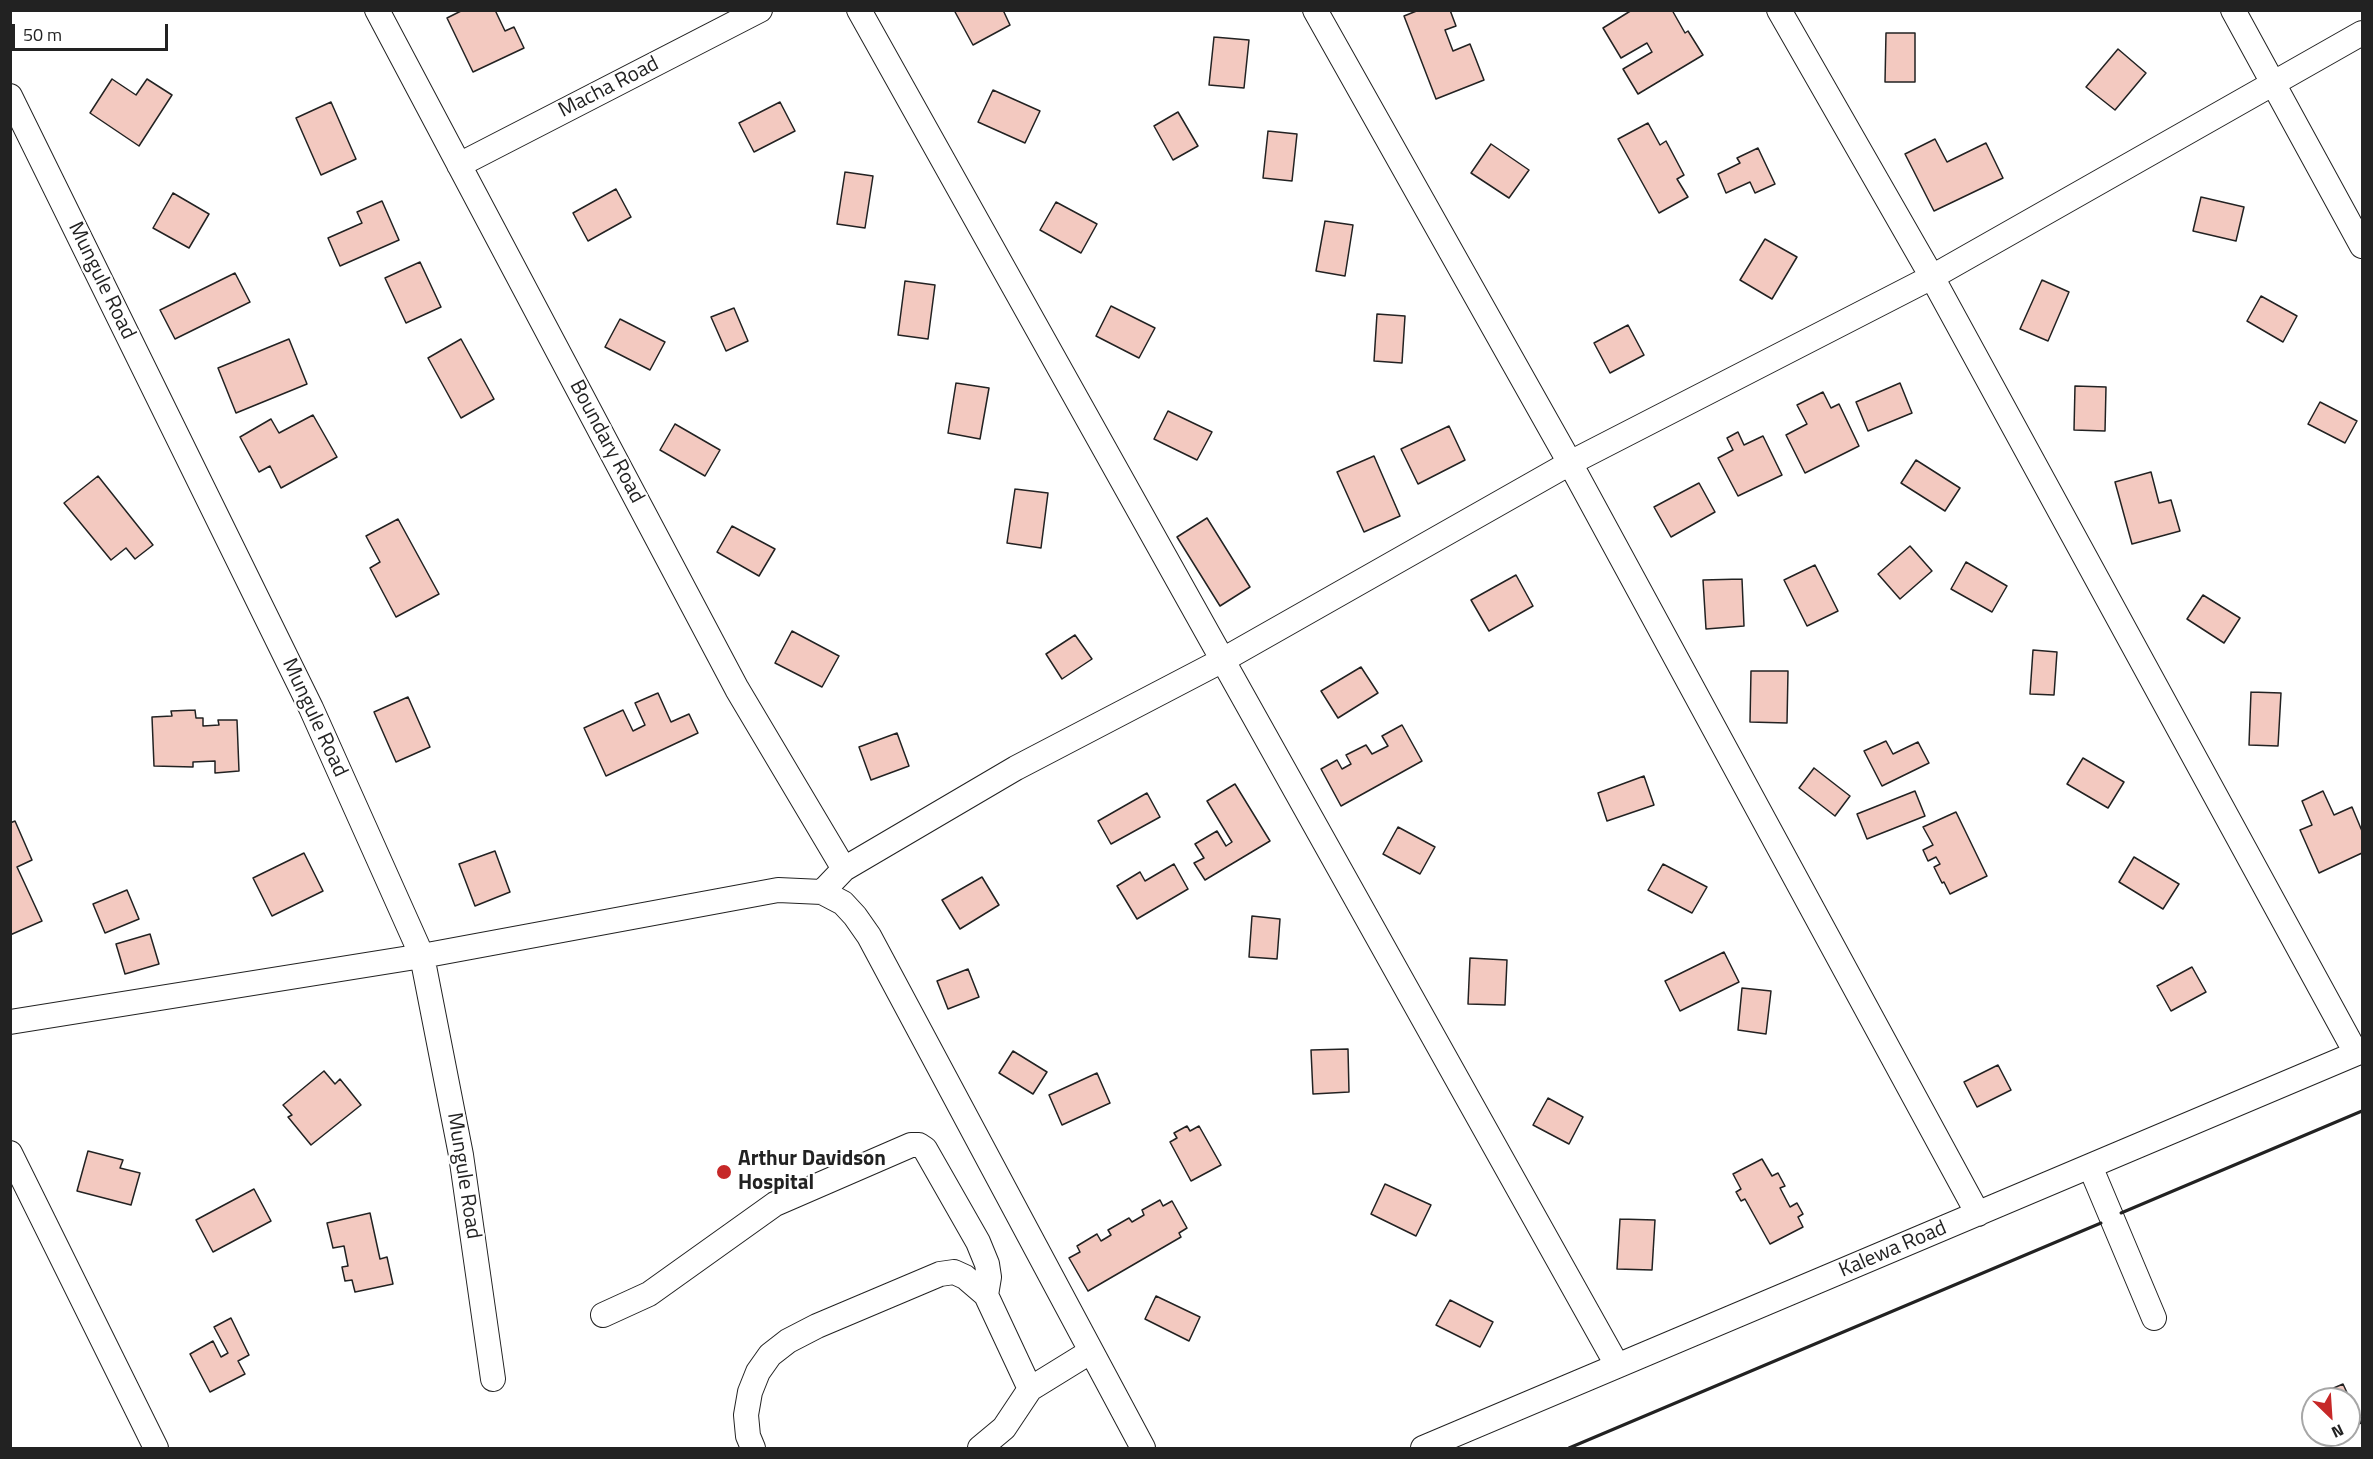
<!DOCTYPE html>
<style>
body{margin:0}
#map{position:relative;width:2373px;height:1459px;overflow:hidden;background:#fff;font-family:"Titillium Web",sans-serif}
canvas{display:block}
.frame{position:absolute;inset:0;border:12px solid #222;pointer-events:none}
.north{position:absolute;left:2301px;top:1387px;width:60px;height:60px;box-sizing:border-box;background:#fff;border:2px solid #a7a7a7;border-radius:50%;rotate:155deg;font-size:16px;font-weight:700;line-height:24px;text-align:center;color:#222}
.north::after{content:'';display:block;margin:auto;width:21px;height:27px;background:#c62828;clip-path:polygon(50% 0,100% 100%,50% 72%,0 100%)}
.scale{position:absolute;left:12px;top:24px;width:156px;height:27px;box-sizing:border-box;border:3px solid #222;border-top:0;padding-left:8px;font-size:18px;line-height:21px;white-space:nowrap;color:#222;-webkit-text-stroke:4px #fff;paint-order:stroke}
</style>
<div id="map">
<canvas width="2373" height="1459"></canvas>
<div class="frame"></div>
<div class="north">N</div>
<div class="scale">50 m</div>
</div>
<script>
const ctx = document.querySelector('canvas').getContext('2d');
ctx.lineJoin = 'round';
function fill(path, color) {
  ctx.fillStyle = color;
  ctx.fill(path, 'evenodd');
}
function shape(rows) {
  const path = new Path2D();
  for (const r of rows) {
    path.moveTo(r[0], r[1]);
    for (let i = 2; i < r.length; i += 2) path.lineTo(r[i], r[i + 1]);
  }
  return path;
}
function strokePath(path, color, width, dash) {
  ctx.strokeStyle = color;
  ctx.lineWidth = width;
  ctx.lineCap = dash ? 'butt' : 'round';
  ctx.setLineDash(dash || []);
  ctx.stroke(path);
}
function label(font, color, halo, rows, align = 'center') {
  ctx.font = font + ' "Titillium Web",sans-serif';
  ctx.lineWidth = 4.5;
  ctx.setLineDash([]);
  ctx.textBaseline = 'middle';
  ctx.strokeStyle = halo;
  ctx.fillStyle = color;
  for (const [text, x, y, turn = 0] of rows) {
    ctx.save();
    ctx.translate(x, y);
    ctx.rotate((+turn || 0) * Math.PI / 180);
    ctx.textAlign = isNaN(turn) ? turn : align;
    if (halo) ctx.strokeText(text, 0, 0);
    ctx.fillText(text, 0, 0);
    ctx.restore();
  }
}
const building = shape([
 [463,10,495,10,505,31,514,27,524,48,473,72,447,18,463,10],
 [954,10,1003,10,1010,25,973,45,954,10],
 [1419,10,1450,10,1456,26,1445,30,1453,51,1470,44,1484,80,1436,99,1404,16,1419,10],
 [1632,10,1672,10,1685,33,1688,31,1703,55,1638,94,1623,69,1652,52,1647,43,1621,58,1603,28,1632,10],
 [1886,33,1915,33,1915,82,1885,82,1886,33],
 [1214,37,1249,40,1244,88,1209,85,1214,37],
 [2118,49,2146,73,2115,110,2086,87,2118,49],
 [112,79,136,95,147,79,172,95,139,146,90,113,112,79],
 [993,90,1040,111,1025,143,978,122,993,90],
 [331,102,356,159,321,175,296,118,331,102],
 [780,102,795,131,754,152,739,123,780,102],
 [1178,112,1198,146,1173,160,1154,126,1178,112],
 [1648,123,1660,145,1666,141,1684,175,1677,179,1688,197,1659,213,1618,139,1648,123],
 [1268,131,1297,134,1292,181,1263,178,1268,131],
 [1935,139,1947,162,1986,143,2003,178,1934,211,1905,154,1935,139],
 [1491,144,1529,170,1509,198,1471,173,1491,144],
 [1758,148,1775,184,1755,193,1750,182,1726,193,1718,174,1740,163,1737,158,1758,148],
 [845,172,873,176,865,228,837,224,845,172],
 [616,189,631,217,588,241,573,213,616,189],
 [173,193,209,214,189,248,153,228,173,193],
 [2201,197,2244,207,2236,241,2193,231,2201,197],
 [382,201,399,240,340,266,328,238,362,223,357,212,382,201],
 [1056,202,1097,224,1081,253,1040,230,1056,202],
 [1325,221,1353,225,1345,276,1316,271,1325,221],
 [1765,239,1797,257,1772,299,1740,280,1765,239],
 [420,262,441,307,406,323,385,278,420,262],
 [235,273,250,302,175,339,160,310,235,273],
 [2042,280,2069,292,2048,341,2020,329,2042,280],
 [905,281,935,285,928,339,898,335,905,281],
 [2261,296,2297,316,2283,342,2247,321,2261,296],
 [1111,306,1155,328,1139,358,1096,336,1111,306],
 [734,308,748,341,726,351,711,317,734,308],
 [1377,314,1405,316,1402,363,1374,361,1377,314],
 [620,319,665,342,650,370,605,347,620,319],
 [1628,325,1644,355,1610,373,1594,343,1628,325],
 [289,339,307,384,236,413,218,368,289,339],
 [461,339,494,399,461,418,428,358,461,339],
 [956,383,989,388,980,439,948,433,956,383],
 [1900,383,1912,413,1868,431,1856,402,1900,383],
 [2075,386,2106,387,2105,431,2074,430,2075,386],
 [1823,392,1831,408,1839,404,1859,446,1805,473,1786,435,1807,424,1797,405,1823,392],
 [2320,402,2357,421,2345,443,2308,424,2320,402],
 [1168,411,1212,432,1197,460,1154,439,1168,411],
 [313,415,337,457,281,488,270,466,259,472,240,437,271,419,279,433,313,415],
 [675,424,720,450,705,476,660,450,675,424],
 [1449,426,1465,460,1418,484,1401,449,1449,426],
 [1738,432,1744,445,1763,436,1782,475,1738,496,1718,458,1733,450,1727,438,1738,432],
 [1374,456,1400,516,1364,532,1337,472,1374,456],
 [1916,460,1960,488,1945,511,1901,483,1916,460],
 [2151,472,2159,503,2171,500,2180,531,2132,544,2115,482,2151,472],
 [98,476,153,545,135,559,126,548,111,560,64,503,98,476],
 [1699,483,1715,512,1671,537,1654,507,1699,483],
 [1015,489,1048,493,1041,548,1007,543,1015,489],
 [1207,518,1250,587,1220,606,1177,537,1207,518],
 [398,519,439,594,396,617,370,568,380,562,366,536,398,519],
 [732,526,775,549,759,576,717,552,732,526],
 [1910,546,1932,571,1900,599,1878,574,1910,546],
 [1966,562,2007,586,1992,612,1951,589,1966,562],
 [1815,565,1838,611,1807,626,1784,580,1815,565],
 [1516,575,1533,606,1489,631,1471,600,1516,575],
 [1742,579,1744,626,1706,629,1703,580,1742,579],
 [2203,595,2240,618,2224,643,2187,619,2203,595],
 [792,631,839,656,822,687,775,663,792,631],
 [1075,635,1092,659,1062,679,1046,654,1075,635],
 [2033,650,2057,652,2054,695,2030,694,2033,650],
 [1361,667,1378,693,1338,718,1321,691,1361,667],
 [1751,671,1788,671,1787,723,1750,722,1751,671],
 [2251,692,2281,693,2278,746,2249,745,2251,692],
 [658,693,671,722,689,714,698,733,606,776,584,728,623,710,633,731,645,725,635,703,658,693],
 [408,697,430,747,396,762,374,712,408,697],
 [195,710,196,718,203,718,203,726,219,725,218,720,237,720,239,771,215,773,215,761,193,762,193,767,154,766,152,717,172,716,171,711,195,710],
 [1402,725,1422,761,1341,806,1321,769,1337,760,1342,769,1351,764,1346,755,1366,745,1372,754,1388,746,1382,736,1402,725],
 [897,733,909,766,871,780,859,747,897,733],
 [1886,741,1893,754,1918,742,1929,763,1882,786,1864,751,1886,741],
 [2083,758,2124,782,2108,808,2067,784,2083,758],
 [1814,768,1850,796,1835,816,1799,788,1814,768],
 [1644,776,1654,805,1607,821,1598,793,1644,776],
 [1235,784,1270,841,1205,880,1194,863,1204,858,1195,844,1217,831,1226,846,1232,842,1207,801,1235,784],
 [1915,791,1925,816,1867,839,1857,814,1915,791],
 [2323,791,2334,815,2352,807,2362,831,2362,853,2319,873,2300,830,2312,825,2302,801,2323,791],
 [1147,793,1160,817,1111,844,1098,821,1147,793],
 [1956,812,1987,876,1950,894,1944,882,1942,883,1934,867,1940,864,1936,857,1928,861,1923,850,1933,845,1923,827,1956,812],
 [15,821,32,860,17,867,42,921,10,935,10,823,15,821],
 [1398,827,1435,847,1420,874,1383,854,1398,827],
 [495,851,510,892,475,906,459,864,495,851],
 [304,853,323,891,272,916,253,878,304,853],
 [2134,857,2179,884,2163,909,2119,882,2134,857],
 [1174,864,1188,889,1137,919,1117,886,1140,872,1145,881,1174,864],
 [1663,864,1707,887,1692,913,1648,890,1663,864],
 [982,877,999,905,960,929,942,900,982,877],
 [127,890,139,919,105,933,93,904,127,890],
 [1252,916,1280,919,1277,959,1249,957,1252,916],
 [150,934,159,964,125,974,116,944,150,934],
 [1724,952,1739,982,1680,1011,1665,981,1724,952],
 [1470,958,1507,960,1505,1005,1468,1004,1470,958],
 [2192,967,2206,992,2171,1011,2157,986,2192,967],
 [968,969,979,997,948,1009,937,981,968,969],
 [1742,988,1771,991,1766,1034,1738,1030,1742,988],
 [1348,1049,1349,1092,1313,1094,1311,1050,1348,1049],
 [1013,1051,1047,1072,1033,1094,999,1073,1013,1051],
 [1998,1065,2011,1090,1977,1107,1964,1082,1998,1065],
 [324,1071,335,1084,340,1079,361,1105,311,1145,288,1117,292,1115,283,1105,324,1071],
 [1097,1073,1110,1103,1062,1125,1049,1095,1097,1073],
 [1548,1098,1583,1117,1569,1144,1533,1125,1548,1098],
 [1187,1126,1190,1131,1199,1126,1221,1165,1191,1181,1170,1142,1177,1138,1174,1133,1187,1126],
 [88,1151,123,1160,120,1168,140,1173,131,1205,77,1191,88,1151],
 [1762,1159,1772,1176,1778,1173,1785,1186,1780,1188,1790,1207,1797,1203,1803,1214,1798,1217,1803,1227,1770,1244,1745,1199,1741,1201,1736,1192,1741,1189,1733,1174,1762,1159],
 [1385,1184,1431,1205,1416,1236,1371,1214,1385,1184],
 [254,1189,271,1221,213,1252,196,1220,254,1189],
 [1160,1200,1163,1206,1172,1201,1187,1228,1179,1233,1181,1237,1088,1291,1069,1258,1080,1252,1077,1246,1097,1234,1101,1241,1111,1235,1108,1230,1129,1218,1132,1222,1144,1215,1142,1210,1160,1200],
 [370,1213,380,1259,387,1257,393,1284,355,1292,352,1280,345,1281,342,1267,348,1266,344,1246,333,1248,327,1223,370,1213],
 [1620,1219,1655,1220,1652,1270,1617,1269,1620,1219],
 [1156,1296,1200,1317,1189,1341,1145,1319,1156,1296],
 [1450,1300,1493,1322,1480,1347,1436,1325,1450,1300],
 [231,1318,249,1355,238,1361,245,1374,210,1392,190,1354,213,1341,221,1357,228,1353,214,1327,231,1318],
 [2343,1384,2361,1423,2349,1429,2349,1399,2333,1399,2329,1390,2343,1384]
]);
const minor = shape([
 [377,10,737,689,844,869],
 [859,10,1617,1365],
 [1315,10,1570,463,1978,1214],
 [1779,10,1932,277,2356,1053],
 [2233,10,2362,246],
 [10,96,311,708,422,956,461,1155,493,1379],
 [459,165,760,10],
 [822,892,844,869,1016,768,1221,661,1570,463,1932,277,2362,33],
 [10,1022,422,956,778,890,822,892,843,903,855,916,869,936,1143,1448],
 [10,1153,156,1448],
 [2090,1166,2154,1318],
 [603,1315,649,1294,775,1204,911,1145,919,1145,925,1149,978,1242,987,1264,989,1277,986,1295,1030,1389],
 [753,1448,748,1436,746,1415,750,1392,758,1372,770,1355,788,1341,817,1326,940,1274,954,1272,965,1277,986,1295],
 [980,1448,1004,1428,1030,1389,1090,1352],
 [1423,1448,2362,1051]
]);
const wall = shape([
 [2121,1213,2362,1111],
 [1569,1448,2101,1223]
]);
const markers = [
 [724,1172,8,"#c62828"]
];
const streetNames = [
 ["Macha Road",609,88,-27],
 ["Mungule Road",101,281,64],
 ["Boundary Road",606,442,62],
 ["Mungule Road",314,718,65],
 ["Mungule Road",463,1176,81],
 ["Kalewa Road",1893,1250,-23]
];
const poiNames = [
 ["Arthur Davidson",738,1160],
 ["Hospital",738,1184]
];
fill(building, '#f3c9c0');
strokePath(building, '#222', 1.5);
strokePath(minor, '#222', 26);
strokePath(minor, '#fff', 24);
strokePath(wall, '#222', 3);
for (const [x, y, r, color] of markers) {
  const dot = new Path2D();
  dot.arc(x, y, r, 0, 2 * Math.PI);
  ctx.fillStyle = color;
  ctx.fill(dot);
  strokePath(dot, '#fff', 2);
}
label('21px', '#222', '#fff', streetNames);
label('bold 21px', '#222', '#fff', poiNames, 'left');
</script>
